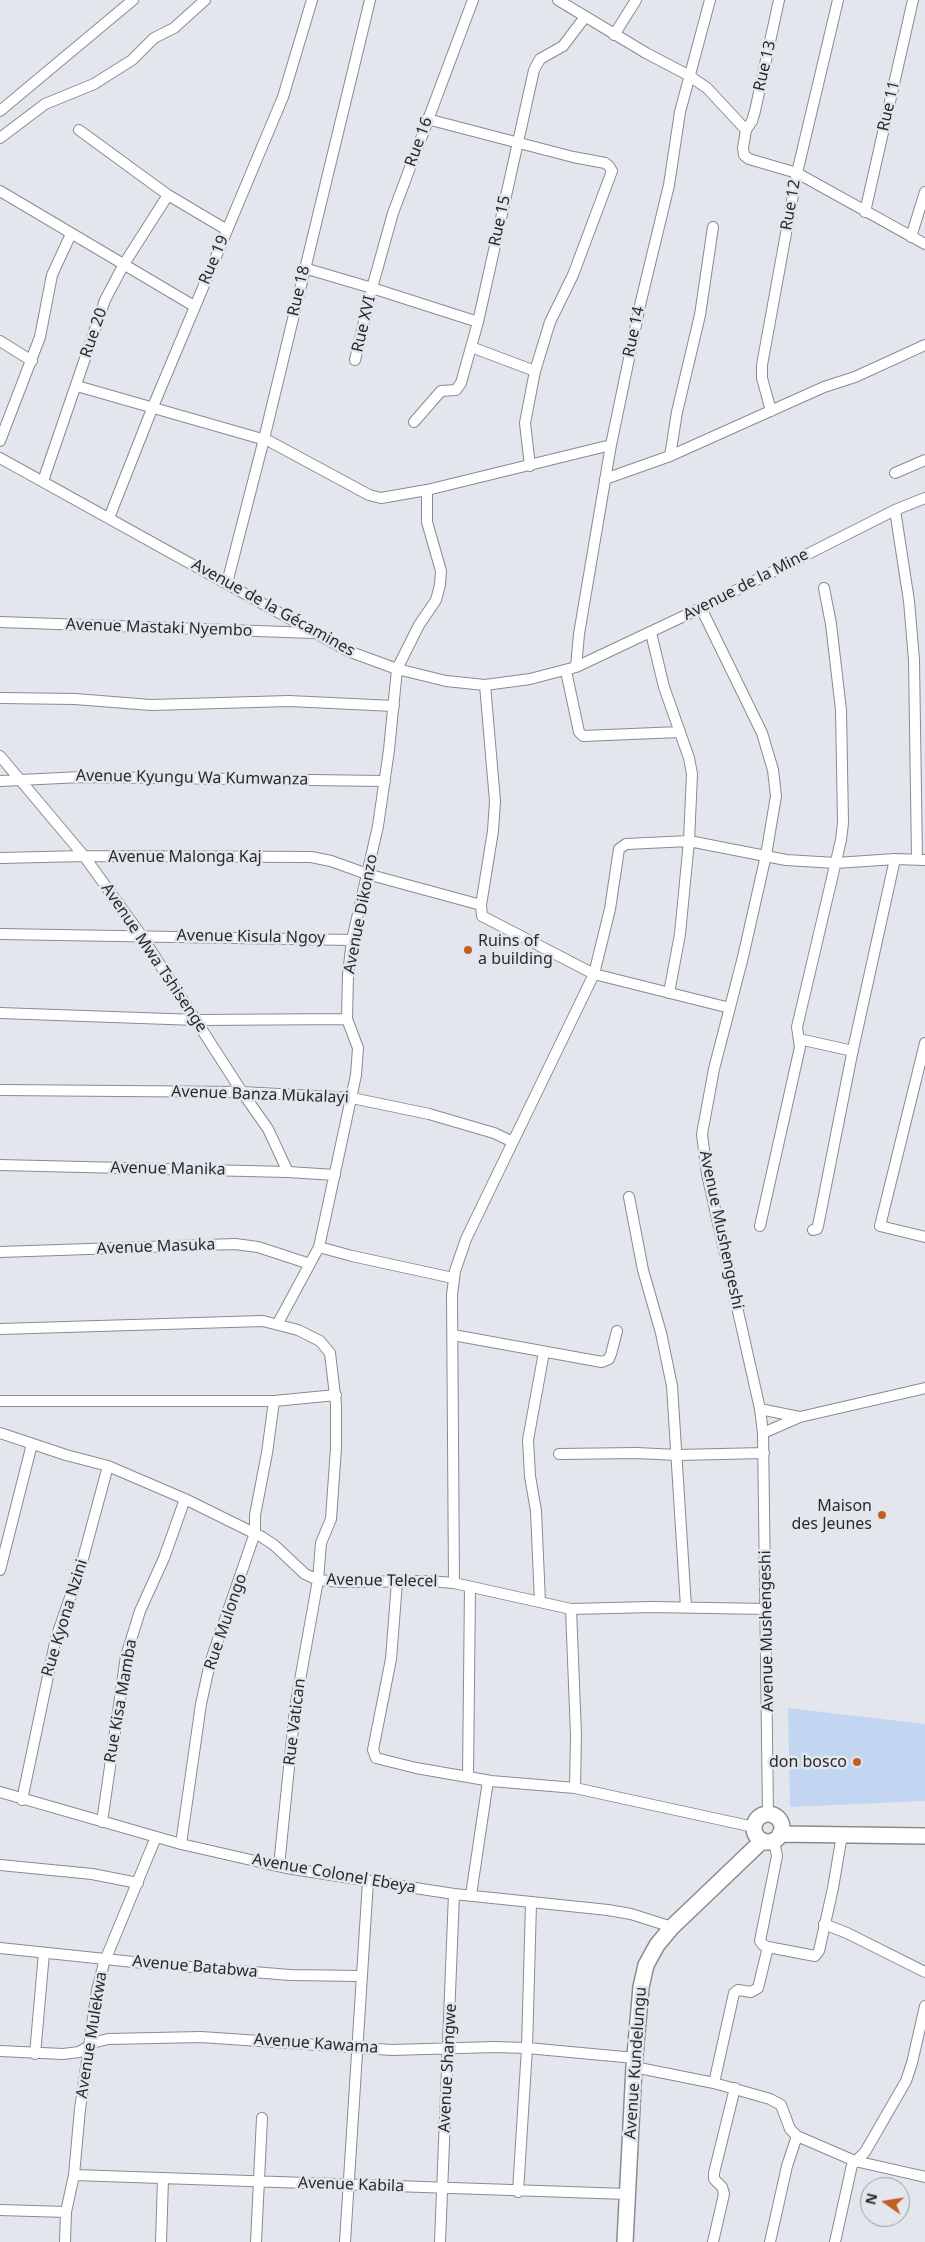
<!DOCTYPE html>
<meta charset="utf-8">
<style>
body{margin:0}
#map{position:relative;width:925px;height:2242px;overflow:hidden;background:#e3e7ed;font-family:"Noto Sans",sans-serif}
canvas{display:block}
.north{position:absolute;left:860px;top:2177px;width:50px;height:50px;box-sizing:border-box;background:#e3e7ed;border:1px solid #999ba0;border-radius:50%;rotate:283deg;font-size:14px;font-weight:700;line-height:20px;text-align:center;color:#292a2c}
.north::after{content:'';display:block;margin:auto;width:18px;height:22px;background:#c25f26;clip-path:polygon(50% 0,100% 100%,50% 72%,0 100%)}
</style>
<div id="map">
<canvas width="925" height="2242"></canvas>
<div class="north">N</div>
</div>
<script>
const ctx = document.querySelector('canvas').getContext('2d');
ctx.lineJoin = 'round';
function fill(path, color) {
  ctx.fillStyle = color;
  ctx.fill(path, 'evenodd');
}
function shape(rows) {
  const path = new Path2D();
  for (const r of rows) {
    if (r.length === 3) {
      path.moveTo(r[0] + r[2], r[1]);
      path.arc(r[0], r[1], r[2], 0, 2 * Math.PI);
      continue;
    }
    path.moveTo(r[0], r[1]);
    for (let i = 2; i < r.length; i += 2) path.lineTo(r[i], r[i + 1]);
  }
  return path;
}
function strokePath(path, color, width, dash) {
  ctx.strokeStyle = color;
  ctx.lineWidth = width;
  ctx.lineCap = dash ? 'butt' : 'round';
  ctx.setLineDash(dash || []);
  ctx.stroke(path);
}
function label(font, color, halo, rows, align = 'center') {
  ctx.font = font + ' "Noto Sans",sans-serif';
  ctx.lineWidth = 5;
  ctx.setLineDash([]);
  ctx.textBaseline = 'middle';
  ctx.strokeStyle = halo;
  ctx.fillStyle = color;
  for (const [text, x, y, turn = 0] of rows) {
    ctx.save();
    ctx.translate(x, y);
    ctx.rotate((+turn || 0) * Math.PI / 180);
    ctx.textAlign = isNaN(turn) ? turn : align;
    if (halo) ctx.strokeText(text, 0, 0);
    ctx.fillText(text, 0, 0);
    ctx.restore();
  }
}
const green = shape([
 [788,1708,925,1724,925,1801,790,1807]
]);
const street = shape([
 [558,0,646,53,688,75,707,88,746,130],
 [779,0,755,111,752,121,746,130,743,148,744,155,749,159,797,173,925,244],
 [614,35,636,0],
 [0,111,133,0],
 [427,119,573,157,605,163,609,166,612,171,573,275,550,322,535,371,525,423,530,466],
 [79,130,168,195,227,230],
 [0,138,45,104,94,84,132,60,154,38,174,28,205,0],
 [0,191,194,306],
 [865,212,913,0],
 [911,237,925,192],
 [304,268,372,288,478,322],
 [0,341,32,361],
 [471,347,535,371],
 [355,360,372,288,393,213,473,0],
 [77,386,269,441,369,495,381,498,427,490,611,445],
 [771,411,762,378,762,365,797,173,838,0],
 [414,422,441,391,456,390,461,383,478,322,534,70,540,59,563,46,585,17],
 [0,441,40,337,52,275,71,234],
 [670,456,677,412,700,315,713,227],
 [0,458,348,651,397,669,446,681,485,685,530,679,576,667,701,608,895,510,925,498],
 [895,473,925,460],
 [605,479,670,456,824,387,855,377,925,345],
 [43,481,105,300,124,264,168,195],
 [895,510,909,601,914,660,917,859],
 [109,518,152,409,283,97,312,0],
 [227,583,264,439,370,0],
 [701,608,762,733,773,770,776,796,766,855,743,957,714,1069,702,1134,707,1174,760,1409,763,1433,768,1814],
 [0,622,314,633],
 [651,633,664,687,689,758,692,774,689,841,680,934,669,993],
 [576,667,579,634,611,445,641,301,669,185,680,112,710,0],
 [566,671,579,732,583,736,680,732],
 [485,685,495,801,493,831,481,905,482,916,594,974,730,1008],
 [0,698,75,699,151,705,289,701,394,706],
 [0,756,84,856,141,935,242,1092,268,1129,288,1172],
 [0,781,81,777,385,781],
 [0,858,84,856,311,857,331,861,367,874,481,905],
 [0,934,352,940],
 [0,1013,197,1020,347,1019],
 [799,1039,853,1051],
 [925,1043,880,1226,925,1237],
 [0,1090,242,1092,352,1098,429,1114,494,1133,513,1142],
 [0,1165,288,1172,335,1175],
 [629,1197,643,1270,661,1333,672,1386,686,1607],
 [760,1226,800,1047,797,1027,841,840,843,823,841,710,831,624,824,588],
 [813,1230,817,1229,818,1226,852,1054,895,859],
 [319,1247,352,1256,453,1278],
 [0,1252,235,1244,258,1247,310,1264],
 [278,1323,319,1247,356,1075,358,1048,347,1019,348,974,352,940,378,826,389,750,397,669,419,625,436,600,440,585,441,571,427,522,427,490],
 [0,1329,263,1321,298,1330,320,1341,330,1353,336,1404,336,1448,331,1519,321,1543,318,1580,295,1708,279,1866],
 [453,1335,602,1362,609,1359,611,1354,617,1331],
 [0,1401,274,1401,336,1395],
 [760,1409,799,1417],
 [0,1433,66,1455,108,1466,185,1499,262,1537,274,1545,305,1574,318,1580,342,1582,428,1581,454,1583,571,1609,652,1607,767,1609],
 [763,1433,800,1417,925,1388],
 [559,1454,636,1453,678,1455,764,1453],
 [0,1570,32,1444],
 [397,1582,391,1659,373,1750,376,1758,416,1768,491,1781,575,1788,754,1827],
 [454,1583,452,1295,455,1271,466,1239,594,974,610,909,619,849,626,844,689,841,786,860,836,863,895,859,925,860],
 [540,1602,536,1511,530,1476,528,1440,544,1352],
 [571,1609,576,1735,575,1788],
 [468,1777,470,1587],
 [0,1792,181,1844,286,1868,454,1894,608,1910,631,1914,672,1927],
 [22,1800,56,1638,81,1566,108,1466],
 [102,1822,126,1656,140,1611,164,1558,185,1499],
 [774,1841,777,1856,760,1941,763,1945,768,1947,815,1956,819,1951,833,1888,842,1835],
 [181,1844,201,1704,210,1663,255,1533,255,1515,267,1453,274,1401],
 [0,1865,92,1874,138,1883],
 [471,1895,488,1781],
 [824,1924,847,1933,925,1972],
 [0,1948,143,1963,290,1975,361,1976],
 [0,2051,63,2054,79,2052,96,2042,108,2039,201,2037,392,2050,494,2047,527,2048,635,2058],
 [35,2054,44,1953],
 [634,2067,714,2083,770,2099,781,2105,790,2129,797,2136,855,2161,925,2177],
 [714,2083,734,1993,738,1990,751,1992,758,1988,768,1947],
 [74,2175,627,2194],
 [518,2192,527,2048,531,1903],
 [0,2210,66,2212],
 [65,2242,66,2212,74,2175,80,2109,97,1990,104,1963,156,1837],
 [161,2242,163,2179],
 [256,2242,262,2118],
 [345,2242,368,1881],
 [440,2242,454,1894],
 [713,2242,724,2194,722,2187,714,2179,714,2173,735,2088],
 [770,2242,787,2166,797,2136],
 [835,2242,852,2165,865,2152,906,2081,912,2063,925,2006]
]);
const secondary = shape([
 [768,1828,14],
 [780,1834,925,1836],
 [625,2242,634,2067,641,1987,646,1965,657,1945,672,1927,762,1841]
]);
const markers = [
 [468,950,5,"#c25f26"],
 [882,1515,5,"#c25f26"],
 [857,1762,5,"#c25f26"]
];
const streetNames = [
 ["Rue 13",765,66,-77],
 ["Rue 11",889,106,-77],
 ["Rue 16",419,142,-70],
 ["Rue 12",791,205,-80],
 ["Rue 15",500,221,-78],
 ["Rue 19",214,260,-67],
 ["Rue 18",299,291,-77],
 ["Rue XVI",364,324,-77],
 ["Rue 14",634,332,-78],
 ["Rue 20",94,333,-71],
 ["Avenue de la Mine",746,585,-27],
 ["Avenue de la Gécamines",273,608,29],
 ["Avenue Mastaki Nyembo",159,628,2],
 ["Avenue Kyungu Wa Kumwanza",192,778,1],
 ["Avenue Malonga Kaj",185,857],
 ["Avenue Dikonzo",361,914,-79],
 ["Avenue Kisula Ngoy",251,937,1],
 ["Avenue Mwa Tshisenge",154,958,56],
 ["Avenue Banza Mukalayi",260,1095,2],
 ["Avenue Manika",168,1169,1],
 ["Avenue Mushengeshi",721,1230,78],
 ["Avenue Masuka",156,1247,-2],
 ["Avenue Telecel",382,1581,1],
 ["Rue Kyona Nzini",65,1618,-73],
 ["Rue Mulongo",226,1622,-71],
 ["Avenue Mushengeshi",767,1631,-91],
 ["Rue Kisa Mamba",121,1701,-80],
 ["Rue Vatican",295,1722,-83],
 ["Avenue Colonel Ebeya",334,1874,10],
 ["Avenue Batabwa",195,1967,5],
 ["Avenue Mulekwa",92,2035,-81],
 ["Avenue Kawama",316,2044,4],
 ["Avenue Kundelungu",636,2063,-86],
 ["Avenue Shangwe",448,2068,-87],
 ["Avenue Kabila",351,2185,2]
];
const poiNames = [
 ["Ruins of",478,941,"left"],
 ["a building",478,959,"left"],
 ["Maison",872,1506],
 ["des Jeunes",872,1524],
 ["don bosco",847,1762]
];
fill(green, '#c2d6f2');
strokePath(street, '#888c91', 12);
strokePath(secondary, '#888c91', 18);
strokePath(street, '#fff', 10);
strokePath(secondary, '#fff', 15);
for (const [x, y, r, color] of markers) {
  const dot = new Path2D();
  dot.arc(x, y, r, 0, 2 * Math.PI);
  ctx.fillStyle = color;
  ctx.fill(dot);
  strokePath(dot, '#e3e7ed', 2);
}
label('16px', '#292a2c', '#e3e7ed', streetNames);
label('16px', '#292a2c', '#e3e7ed', poiNames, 'right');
</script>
